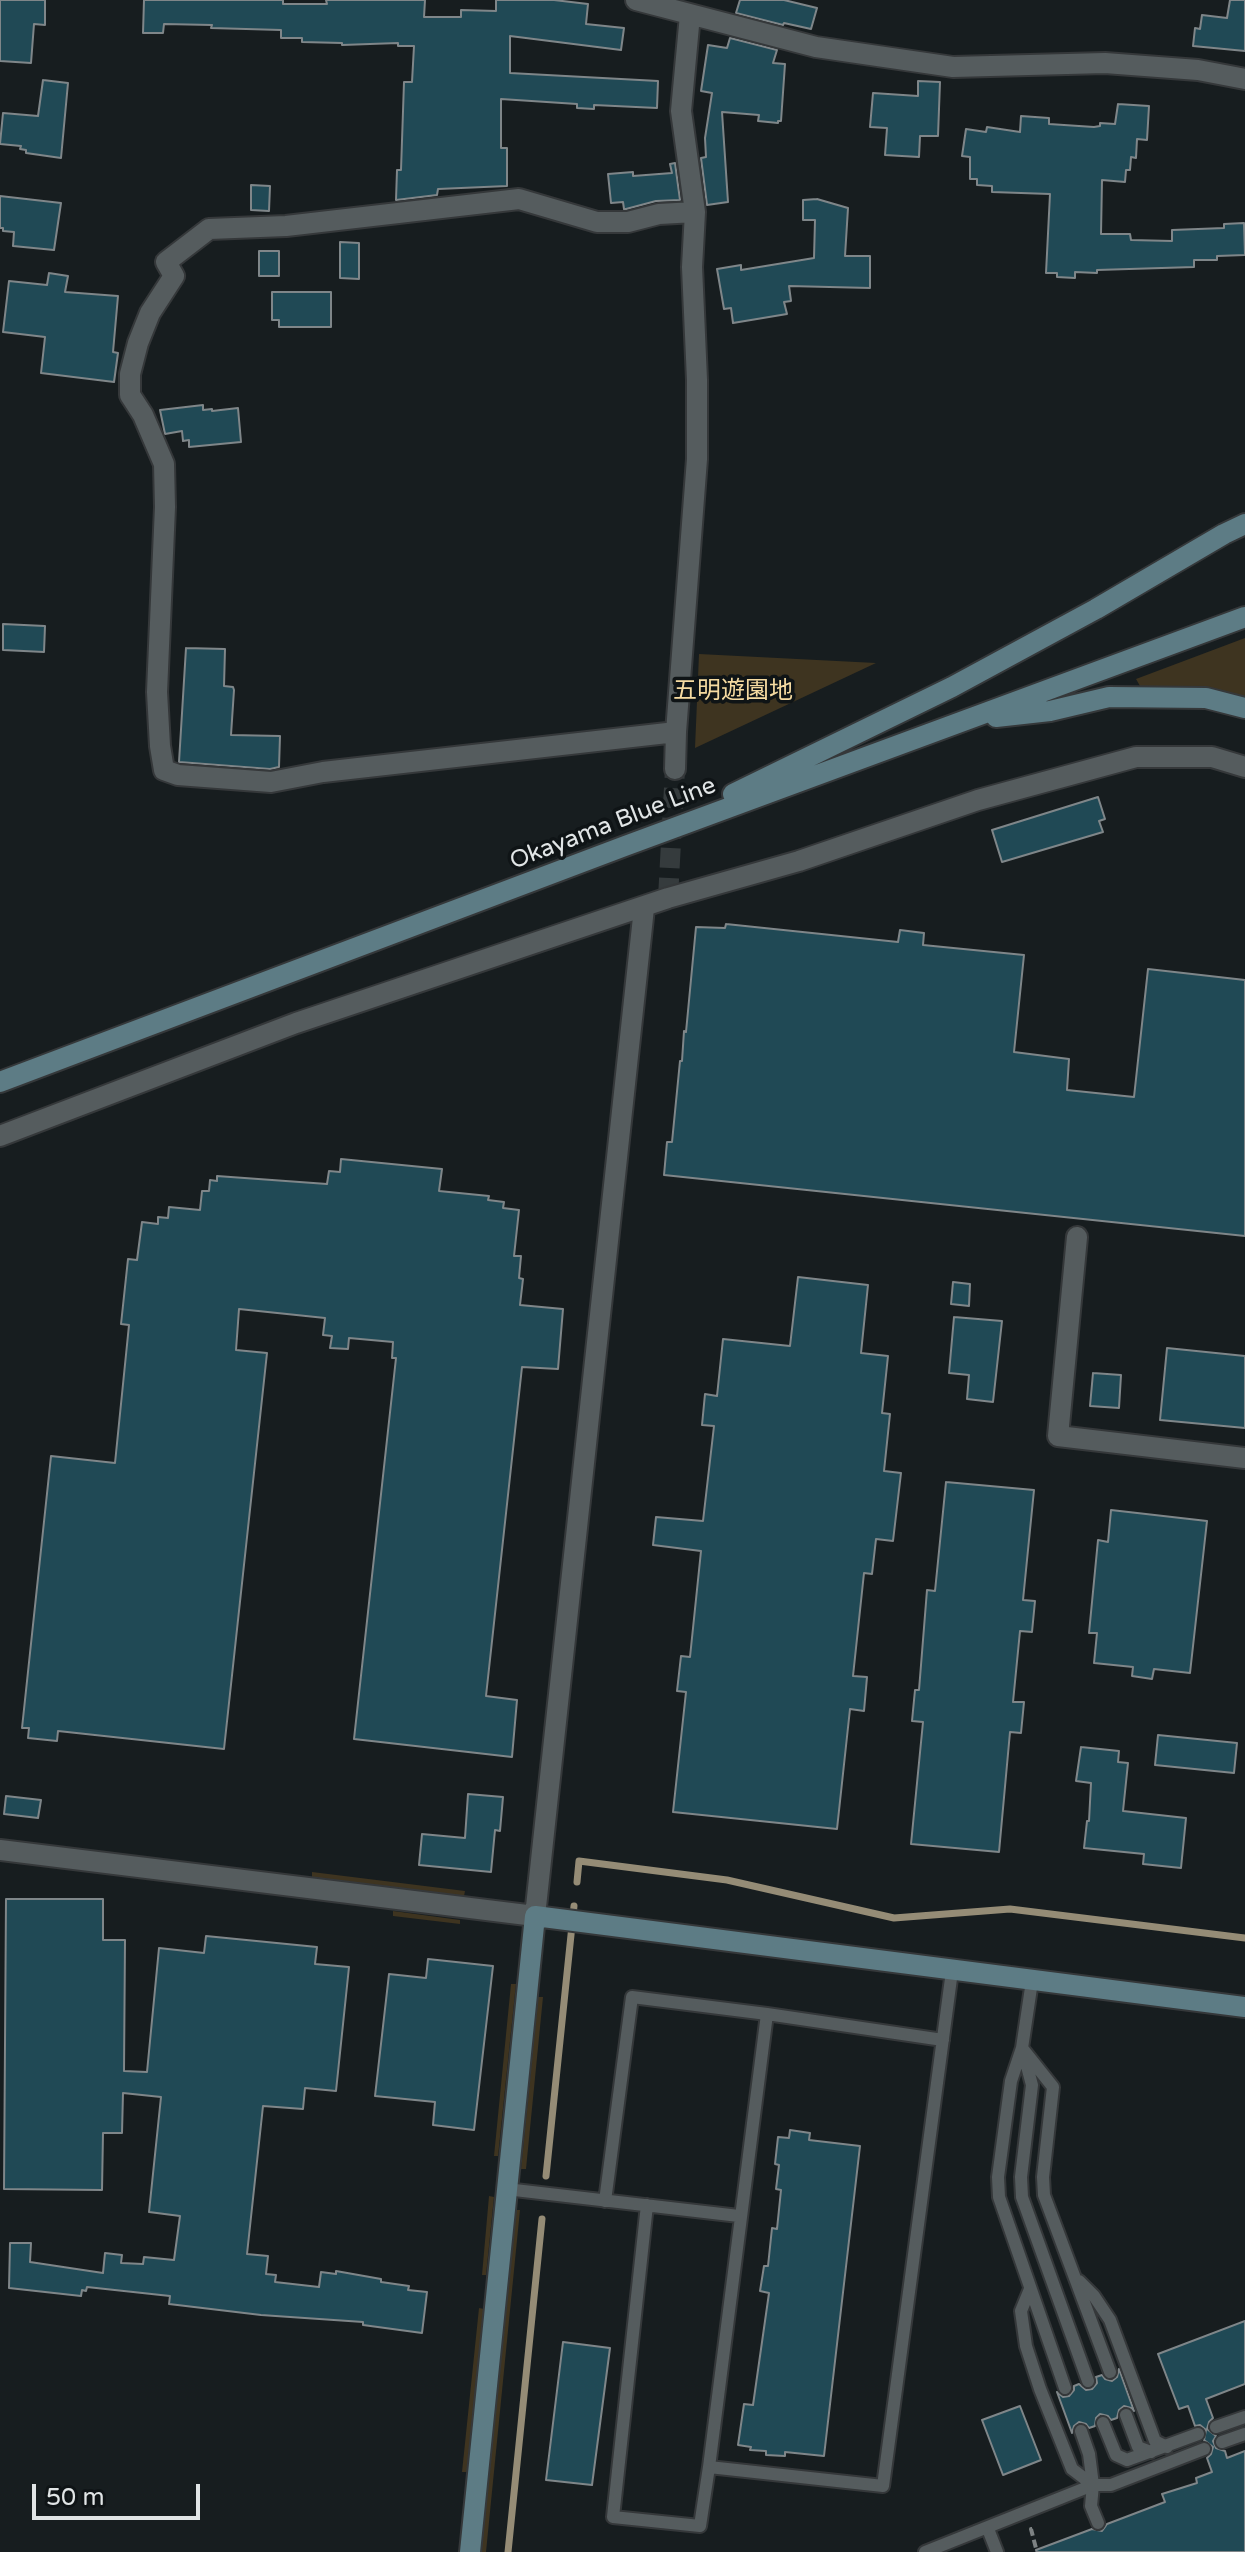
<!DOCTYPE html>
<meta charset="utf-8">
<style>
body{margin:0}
#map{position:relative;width:1245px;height:2552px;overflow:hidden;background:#171d1f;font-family:"Varela Round",sans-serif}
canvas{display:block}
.scale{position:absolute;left:32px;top:2484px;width:168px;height:36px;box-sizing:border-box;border:4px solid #e1e5e6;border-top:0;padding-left:10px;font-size:24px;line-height:28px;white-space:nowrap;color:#e1e5e6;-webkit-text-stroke:6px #0f1416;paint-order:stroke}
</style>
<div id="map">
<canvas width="1245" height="2552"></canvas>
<div class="scale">50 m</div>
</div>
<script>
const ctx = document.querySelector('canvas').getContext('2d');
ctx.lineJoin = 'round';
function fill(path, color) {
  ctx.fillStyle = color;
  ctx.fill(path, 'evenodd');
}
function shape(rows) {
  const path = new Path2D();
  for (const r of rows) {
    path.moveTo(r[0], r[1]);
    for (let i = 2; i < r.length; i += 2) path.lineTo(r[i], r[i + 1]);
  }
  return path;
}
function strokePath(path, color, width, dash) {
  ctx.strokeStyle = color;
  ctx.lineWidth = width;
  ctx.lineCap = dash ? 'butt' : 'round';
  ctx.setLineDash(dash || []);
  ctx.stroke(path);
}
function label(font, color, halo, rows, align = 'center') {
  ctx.font = font + ' "Varela Round","Noto Sans JP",sans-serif';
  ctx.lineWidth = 7;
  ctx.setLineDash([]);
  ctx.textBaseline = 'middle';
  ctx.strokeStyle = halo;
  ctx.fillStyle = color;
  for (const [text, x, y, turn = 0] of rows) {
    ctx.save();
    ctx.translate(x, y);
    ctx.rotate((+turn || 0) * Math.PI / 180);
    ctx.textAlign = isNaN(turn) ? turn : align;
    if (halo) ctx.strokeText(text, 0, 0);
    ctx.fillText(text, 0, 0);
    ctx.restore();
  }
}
const green = shape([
 [1245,638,1245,699,1198,687,1140,686,1136,679],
 [699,654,876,663,695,748],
 [312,1872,465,1891,464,1896,312,1877],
 [393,1911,460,1920,460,1924,393,1916],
 [511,1984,516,1984,498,2156,494,2156],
 [538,1997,543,1997,526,2169,521,2169],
 [489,2196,494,2197,486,2275,482,2275],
 [516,2210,520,2210,486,2552,481,2552],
 [479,2308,484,2309,467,2472,462,2472]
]);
const stream = shape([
 [577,1882,579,1861,727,1880,894,1918,1010,1909,1245,1938],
 [546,2176,574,1906],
 [508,2552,542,2219]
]);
const building = shape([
 [0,0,45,0,45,25,34,24,31,63,0,61,0,0],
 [144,0,283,0,283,4,327,4,326,0,425,0,424,17,461,17,461,10,496,11,496,0,554,0,588,4,586,24,624,28,621,50,510,36,510,73,658,81,657,108,594,105,594,109,577,108,577,104,501,99,501,148,507,148,507,186,438,189,437,195,396,200,397,170,401,170,404,82,412,82,414,46,398,46,398,43,342,45,342,43,302,42,302,38,281,38,281,30,211,28,212,25,164,24,163,33,143,33,144,0],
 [740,0,784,0,817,8,811,29,784,23,783,25,736,13,740,0],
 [1230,0,1245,0,1245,51,1193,46,1195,28,1200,29,1202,15,1227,18,1230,0],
 [730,38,777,50,773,63,785,64,781,121,778,121,778,123,758,121,759,115,722,112,728,202,707,205,701,158,706,157,705,138,712,93,701,91,708,45,727,48,730,38],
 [43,80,68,83,61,158,26,153,26,150,20,149,21,146,0,144,3,113,38,116,43,80],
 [918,81,940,82,938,136,920,136,919,157,885,155,887,128,870,127,873,93,918,96,918,81],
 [1118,104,1149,106,1147,140,1137,139,1136,158,1131,157,1130,170,1126,170,1125,182,1102,180,1101,234,1130,234,1131,240,1172,241,1172,230,1224,228,1224,224,1244,223,1245,255,1217,256,1217,260,1194,260,1194,267,1097,270,1097,273,1075,272,1075,278,1057,277,1057,273,1046,273,1050,194,992,192,992,186,977,185,977,179,970,179,970,157,962,156,966,129,986,132,987,127,1020,132,1021,116,1049,118,1049,124,1094,127,1100,126,1100,123,1115,124,1118,104],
 [675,163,680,200,656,201,626,209,624,209,623,202,611,203,608,174,633,172,633,176,672,173,670,164,675,163],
 [251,185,270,186,269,211,251,210,251,185],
 [0,196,61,203,54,250,13,246,14,232,3,231,3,228,0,228,0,196],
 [817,199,848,208,845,256,870,256,870,288,789,286,791,301,784,302,787,314,733,323,731,308,724,309,717,269,741,265,741,270,814,258,815,220,803,220,803,200,817,199],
 [340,242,359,243,359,279,340,278,340,242],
 [259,251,279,251,279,276,259,276,259,251],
 [49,273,68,276,65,292,118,296,113,352,118,353,114,382,41,373,45,337,3,332,9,281,47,285,49,273],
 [272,292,331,292,331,327,279,327,279,320,272,320,272,292],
 [203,405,203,410,212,409,212,411,238,408,241,442,189,447,189,440,183,441,182,431,165,434,160,410,203,405],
 [3,624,45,626,44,652,3,650,3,624],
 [186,648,225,649,224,686,233,687,234,690,231,735,280,736,279,767,270,769,179,762,186,648],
 [1098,797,1105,819,1099,821,1103,832,1002,862,992,830,1098,797],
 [726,924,898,942,900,930,924,933,923,945,1024,955,1014,1052,1069,1059,1067,1090,1134,1097,1148,969,1245,980,1245,1236,664,1175,667,1142,672,1142,680,1061,682,1061,684,1031,686,1032,696,927,725,928,726,924],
 [341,1159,442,1169,439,1191,489,1196,488,1200,504,1202,503,1208,519,1210,514,1256,521,1256,519,1278,523,1279,520,1305,563,1309,558,1369,522,1367,486,1696,517,1700,512,1757,354,1739,396,1358,392,1358,393,1342,349,1338,348,1349,330,1348,332,1336,323,1335,325,1318,239,1309,236,1350,267,1353,224,1749,58,1731,57,1741,28,1738,29,1728,22,1728,51,1456,115,1463,129,1325,121,1324,128,1259,137,1260,142,1222,158,1224,158,1217,168,1218,169,1207,200,1210,202,1191,209,1191,210,1180,217,1181,217,1176,327,1184,329,1171,340,1172,341,1159],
 [798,1277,868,1285,861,1353,888,1356,882,1413,890,1414,884,1471,901,1473,893,1541,876,1539,872,1574,864,1573,853,1676,867,1677,864,1711,850,1709,837,1829,673,1812,686,1692,677,1691,681,1656,690,1657,701,1551,653,1545,656,1517,703,1521,714,1426,702,1425,705,1394,717,1396,723,1339,790,1346,798,1277],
 [953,1282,970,1284,969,1306,951,1304,953,1282],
 [954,1317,1002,1321,993,1402,967,1399,969,1375,949,1373,954,1317],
 [1167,1348,1245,1356,1245,1428,1160,1420,1167,1348],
 [1093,1373,1121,1375,1119,1408,1090,1406,1093,1373],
 [946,1482,1034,1490,1023,1600,1035,1601,1032,1632,1020,1631,1013,1702,1024,1702,1021,1733,1010,1732,999,1852,911,1844,923,1722,912,1721,915,1690,919,1690,927,1590,935,1591,946,1482],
 [1111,1510,1207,1521,1190,1673,1154,1669,1152,1679,1132,1676,1133,1667,1094,1663,1097,1633,1089,1633,1098,1540,1108,1542,1111,1510],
 [1158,1735,1237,1743,1234,1773,1155,1765,1158,1735],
 [1081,1747,1119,1751,1118,1762,1128,1763,1123,1811,1186,1818,1181,1868,1143,1864,1144,1854,1084,1848,1087,1821,1089,1821,1091,1783,1076,1781,1081,1747],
 [468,1794,503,1797,500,1831,495,1830,491,1872,419,1865,422,1834,465,1838,468,1794],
 [6,1796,41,1800,38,1818,4,1814,6,1796],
 [6,1899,103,1899,103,1940,125,1940,124,2071,147,2072,159,1948,204,1953,206,1936,317,1947,315,1964,349,1967,336,2091,305,2088,303,2109,263,2106,247,2254,268,2256,266,2274,276,2275,275,2282,319,2287,321,2272,336,2274,336,2271,381,2279,381,2282,409,2286,408,2290,427,2292,422,2333,363,2325,363,2322,261,2315,169,2304,170,2296,87,2287,86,2291,82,2290,81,2296,9,2288,10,2243,31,2243,30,2262,103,2273,105,2253,122,2255,121,2263,143,2264,144,2257,174,2260,180,2216,149,2212,161,2097,123,2093,122,2133,103,2133,102,2190,4,2189,6,1899],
 [428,1959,493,1966,474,2130,433,2125,435,2102,375,2096,389,1974,426,1978,428,1959],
 [790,2130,810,2133,809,2140,860,2146,824,2456,785,2452,785,2456,766,2455,766,2451,750,2450,751,2447,738,2445,744,2404,753,2405,769,2293,760,2291,764,2266,768,2266,772,2228,777,2229,781,2190,776,2189,779,2165,775,2164,778,2137,789,2138,790,2130],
 [1245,2321,1245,2384,1206,2399,1213,2418,1209,2422,1207,2429,1216,2436,1213,2441,1216,2448,1225,2451,1227,2458,1245,2451,1245,2552,1037,2552,1036,2550,1092,2529,1102,2531,1107,2524,1165,2502,1162,2494,1197,2483,1196,2478,1212,2472,1207,2458,1211,2454,1213,2447,1204,2440,1206,2430,1200,2425,1195,2426,1188,2406,1179,2409,1158,2354,1245,2321],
 [563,2342,610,2348,592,2485,546,2480,563,2342],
 [1119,2369,1134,2411,1131,2408,1124,2406,1119,2410,1117,2418,1111,2420,1108,2416,1100,2414,1096,2418,1095,2426,1089,2428,1086,2424,1079,2422,1074,2426,1072,2433,1057,2392,1063,2397,1069,2396,1074,2390,1074,2386,1079,2384,1086,2390,1092,2389,1097,2383,1096,2377,1102,2375,1105,2379,1112,2381,1117,2377,1119,2369],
 [1020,2406,1041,2460,1003,2475,982,2420,1020,2406]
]);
const streetTunnel = shape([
 [668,898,675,769]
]);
const path = shape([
 [1032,2529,1031,2529,1037,2552]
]);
const lane = shape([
 [1032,1981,1022,2048,1011,2081,998,2177,999,2197,1065,2388],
 [767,2014,943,2040],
 [1022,2048,1053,2087,1043,2177,1044,2195,1110,2372],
 [1024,2055,1032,2085,1021,2177,1022,2197,1088,2381],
 [506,2189,739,2216],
 [605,2201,632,1997,767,2014,709,2467],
 [647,2205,613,2517,700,2526,709,2467,883,2486,952,1971],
 [1079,2281,1094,2296,1110,2320,1155,2441,1167,2447],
 [1030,2289,1021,2311,1026,2346,1040,2389,1072,2469,1093,2485],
 [1126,2415,1138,2447,1151,2452],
 [1103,2423,1116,2455,1127,2460,1198,2434],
 [1216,2427,1245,2417],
 [1081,2431,1089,2454,1093,2485,1091,2506,1098,2523],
 [1222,2442,1245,2434],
 [988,2529,997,2552],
 [925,2552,1093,2485,1111,2485,1204,2449]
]);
const street = shape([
 [636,0,816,47,953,67,1105,63,1198,70,1245,79],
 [676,732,323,772,271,782,178,775,164,770,160,746,157,692,165,507,164,464,143,415,130,395,130,374,138,343,150,313,174,276,166,262,209,229,286,226,519,199,597,222,628,222,659,214,695,212],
 [675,769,676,732,697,459,697,380,692,267,695,212,681,111,690,15],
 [0,1136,296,1023,668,898,799,861,978,800,1136,757,1212,757,1245,767],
 [1077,1237,1058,1436,1245,1458],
 [0,1850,535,1916,644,908]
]);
const secondary = shape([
 [996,717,1050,711,1109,697,1206,698,1245,708],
 [733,794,952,687,1096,609,1224,534,1245,524],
 [0,1082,625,846,1245,617],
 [470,2552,535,1916,1245,2007]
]);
const parkNames = [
 ["五明遊園地",733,692]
];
const streetNames = [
 ["Okayama Blue Line",613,824,-21]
];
fill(green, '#3e3420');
strokePath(stream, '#958c76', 7);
fill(building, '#204955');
strokePath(building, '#7f8689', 2);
strokePath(streetTunnel, '#353b3d', 20, [20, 10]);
strokePath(lane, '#35383a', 16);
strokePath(street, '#35383a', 24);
strokePath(secondary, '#35383a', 24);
strokePath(path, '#7d8283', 4, [8, 4]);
strokePath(lane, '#555c5e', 12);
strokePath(street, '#555c5e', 20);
strokePath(secondary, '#5d7c85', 20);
label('24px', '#f6dba1', '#0f1416', parkNames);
label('24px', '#e1e5e6', '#0f1416', streetNames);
</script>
